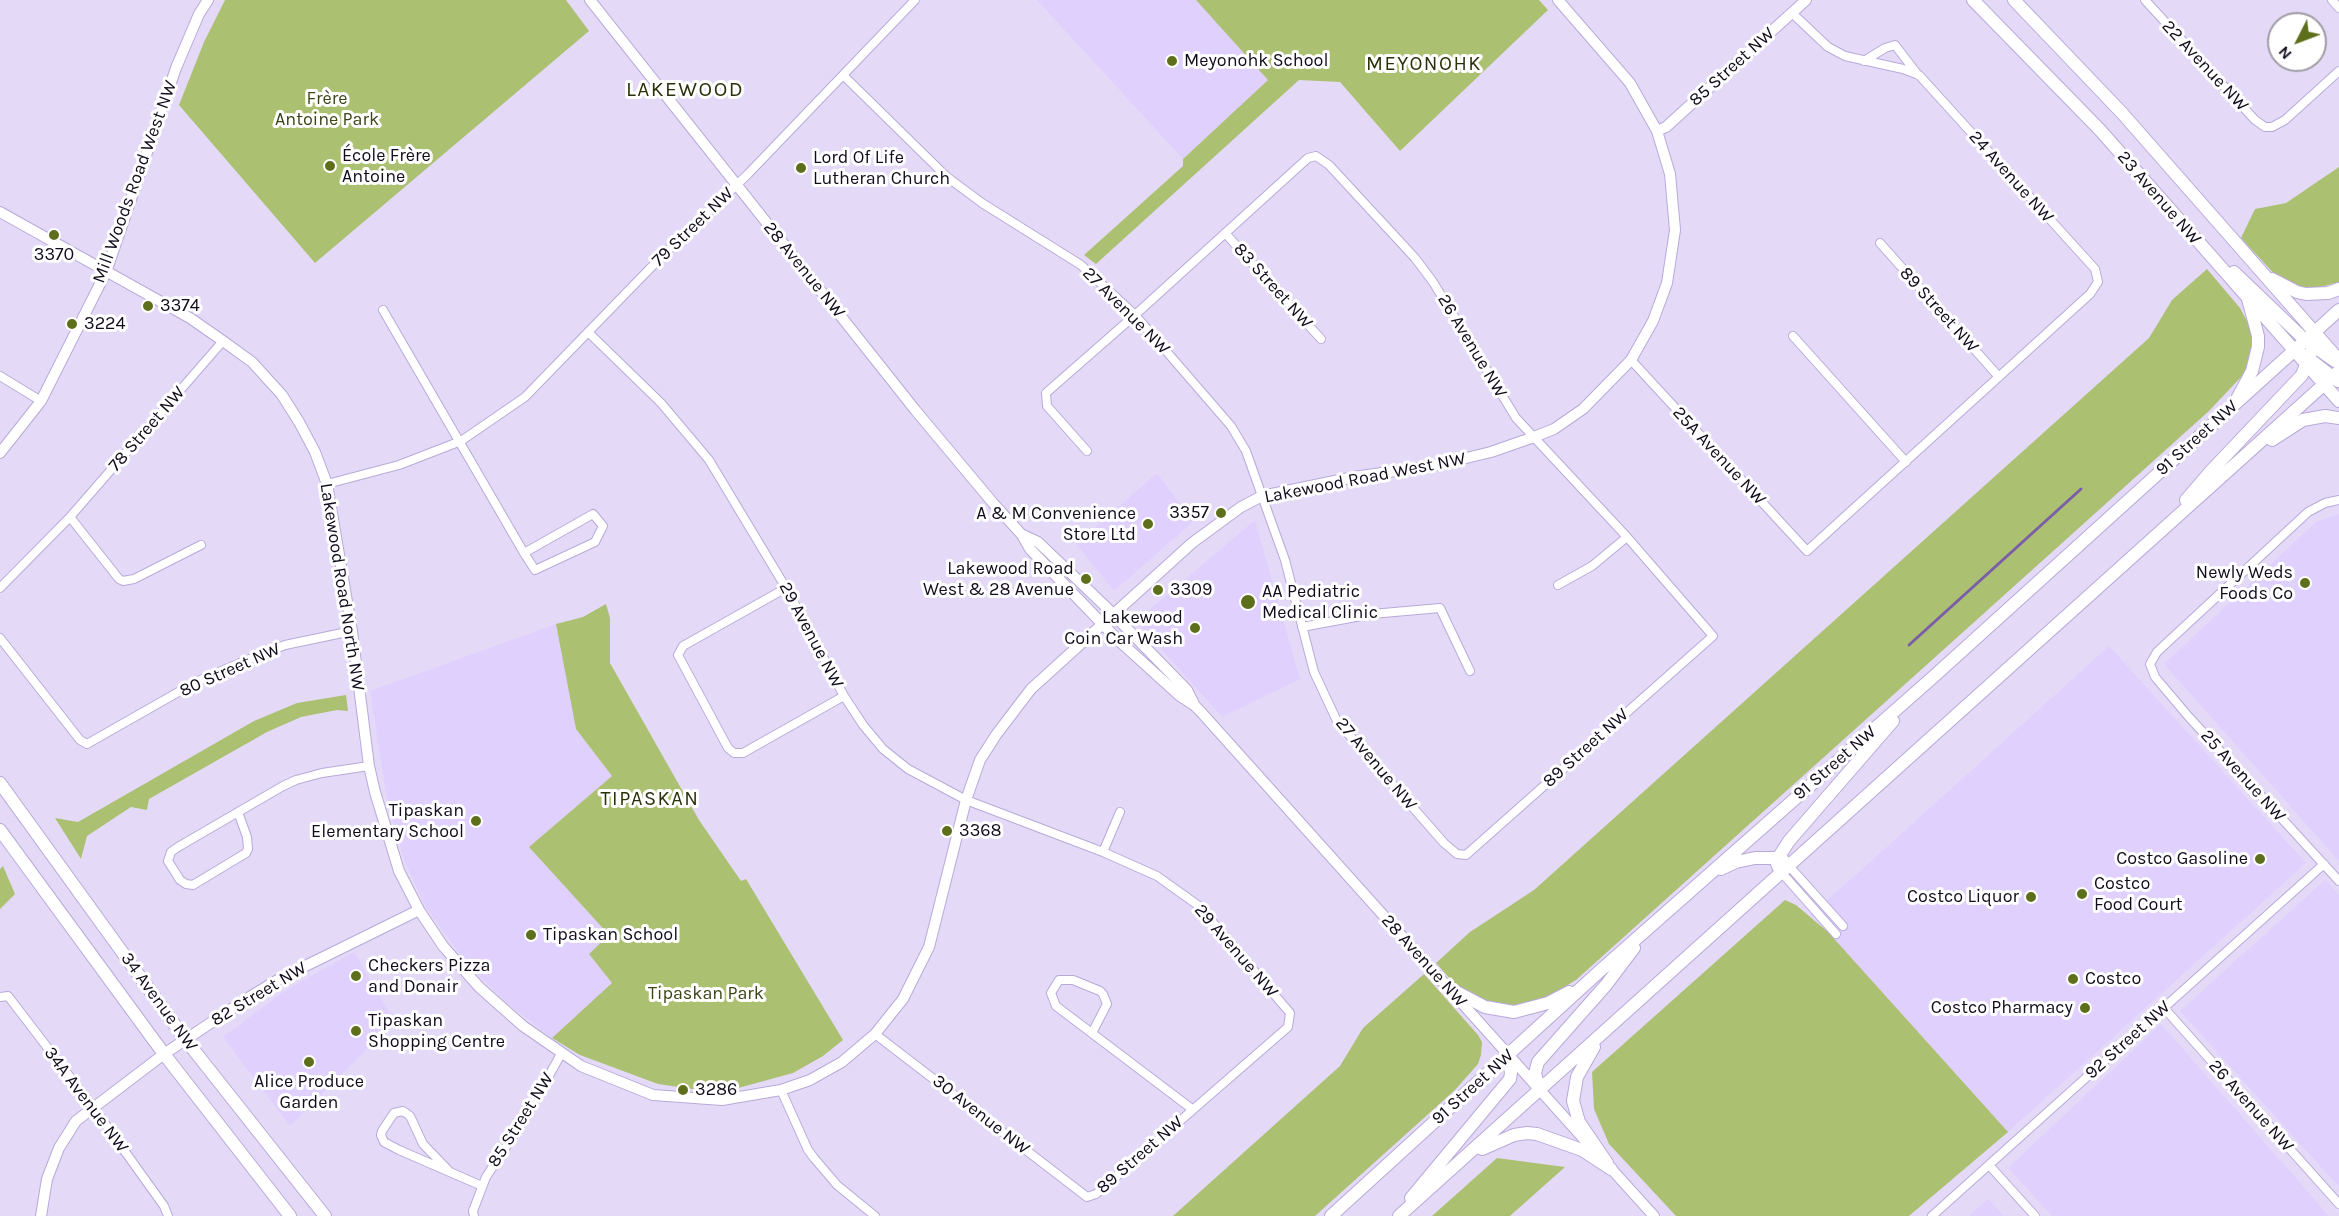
<!DOCTYPE html>
<meta charset="utf-8">
<style>
body{margin:0}
#map{position:relative;width:2339px;height:1216px;overflow:hidden;background:#e4daf8;font-family:Karla,sans-serif}
canvas{display:block}
.north{position:absolute;left:2267px;top:12px;width:60px;height:60px;box-sizing:border-box;background:#fff;border:2px solid #a09da4;border-radius:50%;rotate:228deg;font-size:16px;font-weight:700;line-height:24px;text-align:center;color:#110b1b}
.north::after{content:'';display:block;margin:auto;width:21px;height:27px;background:#5e6f1c;clip-path:polygon(50% 0,100% 100%,50% 72%,0 100%)}
</style>
<div id="map">
<canvas width="2339" height="1216"></canvas>
<div class="north">N</div>
</div>
<script>
const ctx = document.querySelector('canvas').getContext('2d');
ctx.lineJoin = 'round';
function fill(path, color) {
  ctx.fillStyle = color;
  ctx.fill(path, 'evenodd');
}
function shape(rows) {
  const path = new Path2D();
  for (const r of rows) {
    path.moveTo(r[0], r[1]);
    for (let i = 2; i < r.length; i += 2) path.lineTo(r[i], r[i + 1]);
  }
  return path;
}
function strokePath(path, color, width, dash) {
  ctx.strokeStyle = color;
  ctx.lineWidth = width;
  ctx.lineCap = dash ? 'butt' : 'round';
  ctx.setLineDash(dash || []);
  ctx.stroke(path);
}
function label(font, color, halo, rows, align = 'center') {
  ctx.font = font + ' Karla,sans-serif';
  ctx.lineWidth = 6;
  ctx.setLineDash([]);
  ctx.textBaseline = 'middle';
  ctx.strokeStyle = halo;
  ctx.fillStyle = color;
  for (const [text, x, y, turn = 0] of rows) {
    ctx.save();
    ctx.translate(x, y);
    ctx.rotate((+turn || 0) * Math.PI / 180);
    ctx.textAlign = isNaN(turn) ? turn : align;
    if (halo) ctx.strokeText(text, 0, 0);
    ctx.fillText(text, 0, 0);
    ctx.restore();
  }
}
const built = shape([
 [1037,0,1196,0,1268,80,1183,159],
 [1157,473,1193,522,1114,591,1076,544],
 [2339,514,2339,861,2164,664,2316,522],
 [1255,520,1300,679,1222,717,1136,621],
 [556,624,576,729,612,776,529,847,609,935,613,983,552,1038,507,1003,467,964,427,909,404,860,386,794,370,691],
 [2109,646,2306,863,2008,1132,1810,914,1859,872],
 [2325,880,2339,895,2339,1187,2180,1011],
 [354,952,392,1017,393,1023,290,1126,223,1037,283,992],
 [2161,1024,2329,1216,2052,1216,2008,1168],
 [1988,1199,2004,1216,1969,1216]
]);
const green = shape([
 [225,0,566,0,589,31,315,263,179,105,204,42],
 [1196,0,1539,0,1548,10,1400,151,1340,82,1299,80,1096,264,1084,255,1183,166,1183,159,1268,80],
 [2339,167,2339,282,2313,289,2298,287,2279,279,2241,238,2255,209,2286,203],
 [2207,269,2240,308,2248,323,2253,339,2251,358,2242,376,2209,411,1576,980,1543,1000,1511,1007,1483,1001,1463,990,1451,980,1436,963,1470,932,1534,890,2149,338,2172,300],
 [606,604,610,618,610,663,699,820,741,881,746,879,843,1040,823,1056,793,1073,720,1093,658,1084,580,1055,552,1038,612,983,589,954,609,935,529,847,612,776,576,729,556,624,583,617],
 [346,695,348,711,337,710,301,717,267,732,149,799,147,810,131,807,87,836,81,859,55,818,78,822,254,721,297,703],
 [3,866,15,894,0,909,0,869],
 [1785,900,1796,905,1828,932,2008,1132,1909,1216,1676,1216,1609,1144,1594,1109,1592,1072],
 [1424,974,1478,1035,1482,1042,1481,1055,1478,1064,1455,1090,1315,1216,1173,1216,1340,1066,1363,1028],
 [1497,1158,1565,1167,1510,1216,1432,1216]
]);
const stream = shape([
 [1909,645,2081,489]
]);
const minor = shape([
 [2145,0,2255,120,2265,127,2272,127,2285,120,2339,71],
 [2332,0,2339,8],
 [1864,61,1885,48,1895,45,1918,75],
 [843,75,947,177,982,203,1081,265,1135,315,1231,426,1246,451,1262,496,1285,560,1314,672,1337,721,1444,843,1457,854,1466,855,1713,636,1627,537,1516,418,1433,282,1415,258,1329,165,1316,156,1308,158,1135,315,1046,393,1047,406,1087,451],
 [1225,233,1321,339],
 [1880,243,1999,377],
 [383,310,524,553,535,570,595,542,603,526,593,514,524,553],
 [588,332,661,403,709,460,786,588,844,696,863,725,883,749,908,769,966,800,1103,852,1157,876,1199,906,1290,1013,1288,1027,1096,1194,1087,1197,875,1034],
 [1793,336,1906,462],
 [1631,360,1807,551,2090,294,2098,282,2095,269,1919,75,1903,69,1845,56,1828,47,1792,13],
 [0,376,41,401],
 [327,484,399,465,461,441,525,397,664,254,748,174,915,0],
 [2339,500,2325,503,2308,512,2157,652,2150,664,2155,677,2188,716,2339,881],
 [70,517,119,579,123,581,134,579,201,545],
 [1558,585,1592,566,1627,537],
 [0,588,70,517,223,341],
 [786,588,683,646,678,655,728,748,734,753,743,753,844,696],
 [1302,627,1372,614,1440,608,1470,671],
 [0,638,80,740,87,744,196,682,240,663,285,645,352,631],
 [238,812,247,837,248,849,246,853,193,885,186,884,180,880,168,861,171,852,178,847,283,786,296,780,322,773,369,766],
 [1103,852,1120,812],
 [1789,866,1843,926],
 [1782,873,1836,934],
 [0,997,8,996,93,1107,164,1206,168,1216],
 [2164,1008,2339,1204],
 [1092,1033,1107,1004,1103,994,1100,991,1073,980,1059,980,1051,993,1056,1006,1192,1109],
 [781,1090,808,1150,814,1158,837,1185,875,1216],
 [1989,1165,2035,1216],
 [449,1171,423,1144,410,1116,403,1111,394,1113,382,1131,381,1135,384,1142,399,1150,482,1186],
 [474,1216,473,1211,486,1177,527,1115,561,1054],
 [1932,1216,2324,864]
]);
const tertiary = shape([
 [590,0,916,411,993,503,1022,535,1030,549,1117,639,1180,696,1194,705,1201,712,1591,1147],
 [1657,131,1666,127,1806,0],
 [0,212,190,318,223,341,252,362,282,395,299,422,315,452,327,484,352,631,369,766,375,792,399,871,419,910,443,946,479,987,523,1026,581,1066,653,1095,722,1100,781,1090,810,1080,842,1062,875,1034,903,999,929,947,966,800,980,760,996,735,1031,689,1192,543,1241,507,1262,496,1354,477,1437,465,1491,452,1534,437,1554,429,1583,409,1631,360,1653,321,1667,283,1675,230,1670,174,1657,131,1630,83,1558,0],
 [0,453,41,401,106,272,176,68,199,14,208,0],
 [1023,535,1038,542,1104,605,1187,690,1194,704],
 [1606,1163,1654,1216],
 [41,1216,47,1179,59,1148,76,1121,164,1054,248,998,281,978,419,910]
]);
const secondary = shape([
 [1973,0,2100,130,2339,401],
 [2014,0,2122,113,2339,360],
 [2234,272,2305,340,2335,361],
 [2272,279,2297,292,2306,294,2328,293,2339,289],
 [2304,355,2338,381],
 [2237,399,2252,371,2258,347,2258,336,2248,299],
 [2272,440,2303,420,2325,416,2339,418],
 [2186,500,2211,471,2302,375,2313,347,2314,333],
 [0,783,185,1039,325,1216],
 [0,830,164,1054,290,1216],
 [1721,869,1736,862,1755,858,1778,858,1784,861],
 [1782,873,1777,864,1778,858,1789,841,1893,721],
 [1449,988,1485,1007,1514,1012,1548,1003,1569,992],
 [1594,1047,1577,1077,1573,1101,1579,1122,1607,1163],
 [1540,1091,1535,1073,1538,1062,1606,985,1634,948],
 [1482,1149,1514,1135,1527,1133,1537,1134,1582,1150,1611,1169],
 [1411,1198,1510,1079,1511,1073,1508,1055],
 [1331,1216,1602,969,1932,678,2339,310],
 [1399,1216,2339,371]
]);
const markers = [
 [1172,61,6,"#5e6f1c"],
 [330,166,6,"#5e6f1c"],
 [801,168,6,"#5e6f1c"],
 [54,235,6,"#5e6f1c"],
 [148,306,6,"#5e6f1c"],
 [72,324,6,"#5e6f1c"],
 [1221,513,6,"#5e6f1c"],
 [1148,524,6,"#5e6f1c"],
 [1086,579,6,"#5e6f1c"],
 [2305,583,6,"#5e6f1c"],
 [1158,590,6,"#5e6f1c"],
 [1248,602,8,"#5e6f1c"],
 [1195,628,6,"#5e6f1c"],
 [476,821,6,"#5e6f1c"],
 [947,831,6,"#5e6f1c"],
 [2260,859,6,"#5e6f1c"],
 [2082,894,6,"#5e6f1c"],
 [2031,897,6,"#5e6f1c"],
 [531,935,6,"#5e6f1c"],
 [356,976,6,"#5e6f1c"],
 [2073,979,6,"#5e6f1c"],
 [2085,1008,6,"#5e6f1c"],
 [356,1031,6,"#5e6f1c"],
 [309,1062,6,"#5e6f1c"],
 [683,1090,6,"#5e6f1c"]
];
const poiNames = [
 ["Meyonohk School",1184,61],
 ["École Frère",342,156],
 ["Antoine",342,177],
 ["Lord Of Life",813,158],
 ["Lutheran Church",813,179],
 ["3370",54,255,"center"],
 ["3374",160,306],
 ["3224",84,324],
 ["3357",1209,513,"right"],
 ["A & M Convenience",1136,514,"right"],
 ["Store Ltd",1136,535,"right"],
 ["Lakewood Road",1074,569,"right"],
 ["West & 28 Avenue",1074,590,"right"],
 ["Newly Weds",2293,573,"right"],
 ["Foods Co",2293,594,"right"],
 ["3309",1170,590],
 ["AA Pediatric",1262,592],
 ["Medical Clinic",1262,613],
 ["Lakewood",1183,618,"right"],
 ["Coin Car Wash",1183,639,"right"],
 ["Tipaskan",464,811,"right"],
 ["Elementary School",464,832,"right"],
 ["3368",959,831],
 ["Costco Gasoline",2248,859,"right"],
 ["Costco",2094,884],
 ["Food Court",2094,905],
 ["Costco Liquor",2019,897,"right"],
 ["Tipaskan School",543,935],
 ["Checkers Pizza",368,966],
 ["and Donair",368,987],
 ["Costco",2085,979],
 ["Costco Pharmacy",2073,1008,"right"],
 ["Tipaskan",368,1021],
 ["Shopping Centre",368,1042],
 ["Alice Produce",309,1082,"center"],
 ["Garden",309,1103,"center"],
 ["3286",695,1090]
];
const streetNames = [
 ["22 Avenue NW",2205,66,47],
 ["85 Street NW",1732,67,-42],
 ["24 Avenue NW",2011,177,48],
 ["Mill Woods Road West NW",135,182,-70],
 ["23 Avenue NW",2159,198,49],
 ["79 Street NW",693,227,-44],
 ["28 Avenue NW",804,270,51],
 ["83 Street NW",1273,286,48],
 ["89 Street NW",1939,310,48],
 ["27 Avenue NW",1126,311,45],
 ["26 Avenue NW",1472,346,59],
 ["78 Street NW",147,429,-49],
 ["91 Street NW",2197,438,-42],
 ["25A Avenue NW",1719,456,47],
 ["Lakewood Road West NW",1365,478,-11],
 ["Lakewood Road North NW",342,587,81],
 ["29 Avenue NW",811,635,62],
 ["80 Street NW",230,670,-24],
 ["89 Street NW",1586,748,-42],
 ["91 Street NW",1835,763,-41],
 ["27 Avenue NW",1376,764,50],
 ["25 Avenue NW",2243,776,48],
 ["29 Avenue NW",1236,951,49],
 ["28 Avenue NW",1424,961,48],
 ["82 Street NW",259,994,-31],
 ["34 Avenue NW",159,1002,54],
 ["92 Street NW",2128,1040,-42],
 ["91 Street NW",1473,1087,-42],
 ["34A Avenue NW",86,1100,53],
 ["26 Avenue NW",2251,1106,48],
 ["30 Avenue NW",981,1115,38],
 ["85 Street NW",521,1120,-58],
 ["89 Street NW",1140,1155,-41]
];
const parkNames = [
 ["Frère",327,99],
 ["Antoine Park",327,120],
 ["Tipaskan Park",706,994]
];
const neighbourhoodNames = [
 ["MEYONOHK",1424,64],
 ["TIPASKAN",650,799]
];
const quarterNames = [
 ["LAKEWOOD",685,90]
];
fill(built, '#dfd0fe');
fill(green, '#acc072');
strokePath(stream, '#7b5ea8', 3);
strokePath(minor, '#b9a9d9', 10);
strokePath(tertiary, '#b9a9d9', 12);
strokePath(secondary, '#b9a9d9', 14);
strokePath(minor, '#fff', 8);
strokePath(tertiary, '#fff', 10);
strokePath(secondary, '#fff', 12);
for (const [x, y, r, color] of markers) {
  const dot = new Path2D();
  dot.arc(x, y, r, 0, 2 * Math.PI);
  ctx.fillStyle = color;
  ctx.fill(dot);
  strokePath(dot, '#fff', 2);
}
label('18px', '#110b1b', '#fff', poiNames, 'left');
label('18px', '#110b1b', '#fff', streetNames);
label('18px', '#3b4516', '#fff', parkNames);
ctx.letterSpacing = '1.5px';
label('20px', '#29310a', '#fff', neighbourhoodNames);
ctx.letterSpacing = '0px';
ctx.letterSpacing = '1.5px';
label('21px', '#29310a', '#fff', quarterNames);
ctx.letterSpacing = '0px';
</script>
